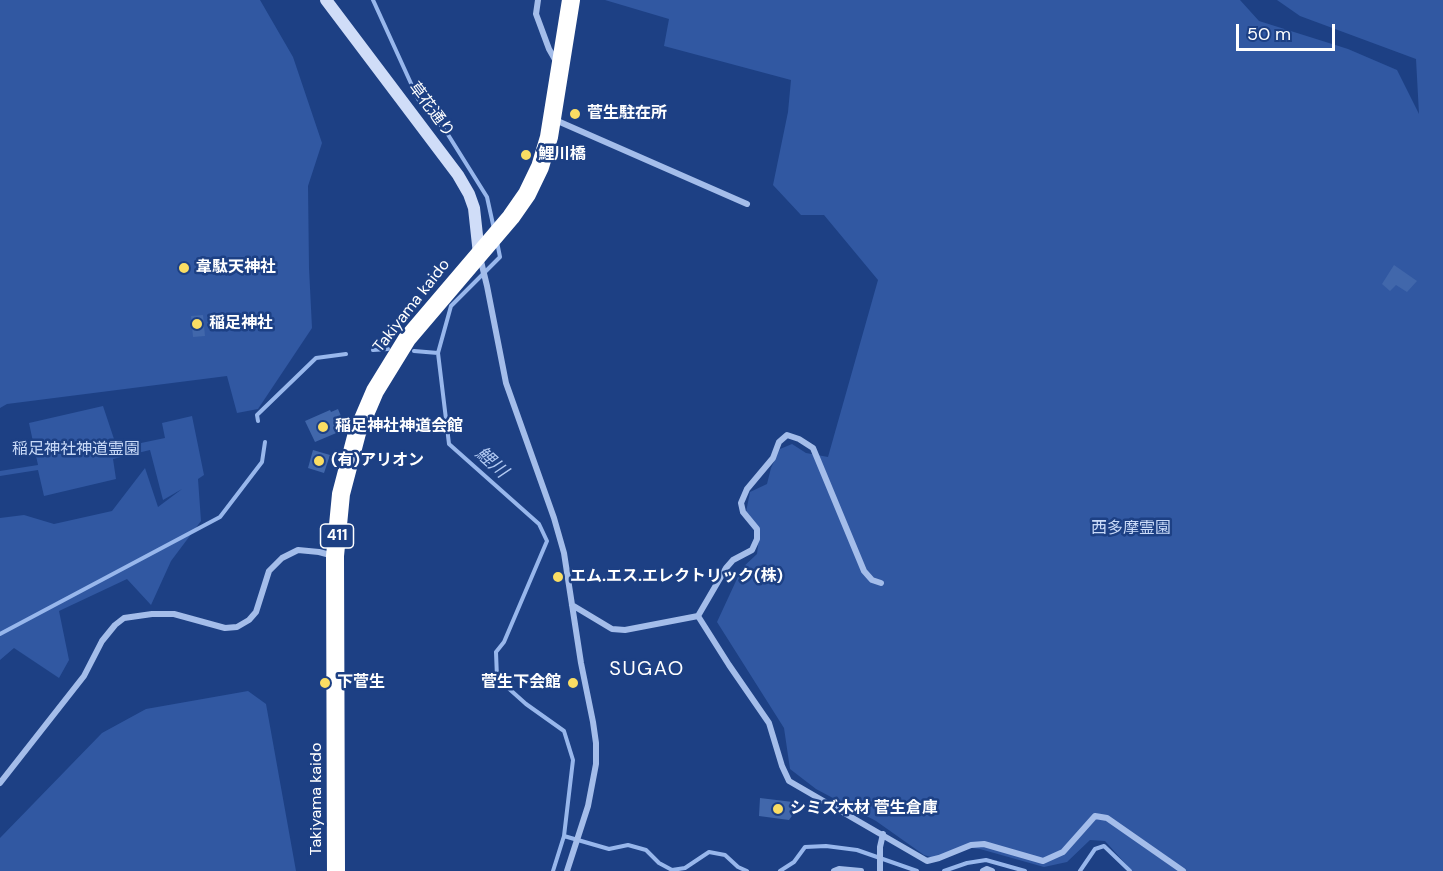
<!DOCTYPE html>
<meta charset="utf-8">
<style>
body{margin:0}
#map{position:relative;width:1443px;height:871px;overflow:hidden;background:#1d4084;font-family:"DM Sans",sans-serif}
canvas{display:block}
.scale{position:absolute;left:1236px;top:24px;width:99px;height:27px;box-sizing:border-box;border:3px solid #fff;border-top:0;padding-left:8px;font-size:18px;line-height:21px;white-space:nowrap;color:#fff;-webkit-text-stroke:4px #1d4084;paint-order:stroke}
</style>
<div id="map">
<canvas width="1443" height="871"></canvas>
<div class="scale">50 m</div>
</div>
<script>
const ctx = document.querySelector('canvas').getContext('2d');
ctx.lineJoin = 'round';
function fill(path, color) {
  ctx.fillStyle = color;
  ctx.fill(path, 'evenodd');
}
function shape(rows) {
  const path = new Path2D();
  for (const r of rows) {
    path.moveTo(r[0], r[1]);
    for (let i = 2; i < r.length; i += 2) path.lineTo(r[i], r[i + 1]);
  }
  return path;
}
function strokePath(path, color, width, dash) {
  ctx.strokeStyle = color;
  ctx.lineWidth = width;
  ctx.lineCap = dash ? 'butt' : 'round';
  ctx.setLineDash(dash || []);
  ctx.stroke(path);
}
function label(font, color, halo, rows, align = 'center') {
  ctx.font = font + ' "DM Sans","Noto Sans JP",sans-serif';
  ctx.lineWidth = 5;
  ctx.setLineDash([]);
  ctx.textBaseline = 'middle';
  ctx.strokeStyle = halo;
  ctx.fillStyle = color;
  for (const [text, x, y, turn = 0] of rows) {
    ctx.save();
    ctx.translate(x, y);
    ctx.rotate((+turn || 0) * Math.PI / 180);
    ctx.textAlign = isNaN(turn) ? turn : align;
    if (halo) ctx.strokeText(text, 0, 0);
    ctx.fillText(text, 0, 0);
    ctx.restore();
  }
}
const green = shape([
 [0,0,260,0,293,57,322,143,308,186,309,268,312,328,258,409,237,413,227,376,7,404,0,408],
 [605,0,1240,0,1259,21,1348,49,1397,70,1419,114,1416,59,1300,16,1277,0,1443,0,1443,871,1132,871,1105,841,1090,840,1067,862,1044,867,980,849,965,847,937,859,924,855,876,821,816,789,790,769,784,728,717,622,742,568,757,554,760,529,746,512,750,492,767,484,771,468,780,449,792,444,806,453,828,457,878,280,824,215,801,215,773,185,788,112,791,80,664,46,669,19],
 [103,406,117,448,165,438,162,423,192,416,204,475,198,479,201,521,171,561,151,605,127,579,59,611,69,660,59,678,14,648,0,660,0,518,24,515,54,524,112,511,145,468,158,507,182,489,163,500,150,450,113,459,116,479,44,496,38,470,0,476,0,471,38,465,29,423],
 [248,691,266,704,296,871,0,871,0,838,102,733,146,709]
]);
const stream = shape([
 [373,0,419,101,447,133,487,197,494,229],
 [497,242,500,257,451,306,438,353,449,444,539,524,547,541,504,642,496,652,497,678,526,704,564,731,573,760,564,836,553,871],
 [373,350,388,349],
 [414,351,438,353],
 [258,421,257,415,316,358,346,354],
 [0,634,220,517,262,462,265,442],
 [564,836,609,849,628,845,646,850,659,863,672,870,685,868,709,852,725,855,738,867,747,871],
 [780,871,794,862,805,847,826,846,857,850,917,871],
 [944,871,967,863,986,860,1025,871],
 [1080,871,1095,849,1104,846,1130,871]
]);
const building = shape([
 [1394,265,1417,281,1407,292,1396,285,1390,291,1382,284],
 [203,315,205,336,193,337,191,316],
 [338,409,343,421,338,423,341,431,315,442,305,421,330,410,331,412],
 [313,450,330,455,324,473,308,468],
 [760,798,801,803,789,820,759,816]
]);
const street = shape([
 [538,0,536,14,549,49,557,63],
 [553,119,747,204],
 [480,257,487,286,506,383,554,518,564,553,581,663,593,722,596,743,596,764,588,806,567,871],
 [572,605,612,629,625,630,698,616,729,665,769,723,782,766,789,781,927,861,939,858,971,845,984,844,1043,861,1063,852,1095,816,1107,818,1183,871],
 [698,616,726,568,733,560,752,550,757,539,757,529,743,512,741,503,747,489,773,458,779,442,787,435,799,439,813,448,864,571,872,580,881,583],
 [0,783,84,676,102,641,115,625,124,618,152,614,174,614,225,628,237,627,249,620,256,612,269,571,282,558,298,550,319,552,334,556],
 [834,871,839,869,861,871],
 [880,871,880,847,883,834],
 [983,871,987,869,992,871]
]);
const secondary = shape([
 [326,0,458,175,469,194,474,208,479,254]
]);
const highway = shape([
 [336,871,335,556,341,494,357,433,375,391,407,339,511,217,527,194,540,167,549,137,571,0]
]);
const markers = [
 [575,114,6,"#fadd63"],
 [526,155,6,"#fadd63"],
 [184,268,6,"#fadd63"],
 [197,324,6,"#fadd63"],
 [323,427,6,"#fadd63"],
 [319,461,6,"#fadd63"],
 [558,577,6,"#fadd63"],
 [325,683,6,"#fadd63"],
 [573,683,6,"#fadd63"],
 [778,809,6,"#fadd63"]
];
const shields = [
 [337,536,33]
];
const shieldNames = [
 ["411",337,536]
];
const streetNames = [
 ["草花通り",431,110,53],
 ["Takiyama kaido",412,306,-52],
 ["Takiyama kaido",317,799,-90]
];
const poiNames = [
 ["菅生駐在所",587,114],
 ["鯉川橋",538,155],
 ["韋駄天神社",196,268],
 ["稲足神社",209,324],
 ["稲足神社神道会館",335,427],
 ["(有)アリオン",331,461],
 ["エム.エス.エレクトリック(株)",570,577],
 ["下菅生",337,683],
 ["菅生下会館",561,683,"right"],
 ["シミズ木材 菅生倉庫",790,809]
];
const parkNames = [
 ["稲足神社神道霊園",76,450],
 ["西多摩霊園",1131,529]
];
const waterNames = [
 ["鯉川",491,463,42]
];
const quarterNames = [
 ["SUGAO",647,670]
];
fill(green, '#3158a2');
strokePath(stream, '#98b7ec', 4);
fill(building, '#4167ab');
strokePath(street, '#a4bdea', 6);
strokePath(secondary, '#d0ddf8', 12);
strokePath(highway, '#fff', 18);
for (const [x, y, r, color] of markers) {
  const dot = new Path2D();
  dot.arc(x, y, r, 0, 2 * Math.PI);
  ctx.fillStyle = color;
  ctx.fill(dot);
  strokePath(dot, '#1d4084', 2);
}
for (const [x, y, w] of shields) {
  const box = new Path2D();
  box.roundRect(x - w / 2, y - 12, w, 24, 4.5);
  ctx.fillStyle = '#1d4084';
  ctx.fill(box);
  strokePath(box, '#fff', 1.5);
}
label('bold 15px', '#fff', null, shieldNames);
label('16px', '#fff', '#1d4084', streetNames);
label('bold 16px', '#fff', '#1d4084', poiNames, 'left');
label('16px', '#c9daf8', '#1d4084', parkNames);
label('italic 18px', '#b0c8f2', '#1d4084', waterNames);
ctx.letterSpacing = '1.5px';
label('20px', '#fff', '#1d4084', quarterNames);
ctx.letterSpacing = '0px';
</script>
